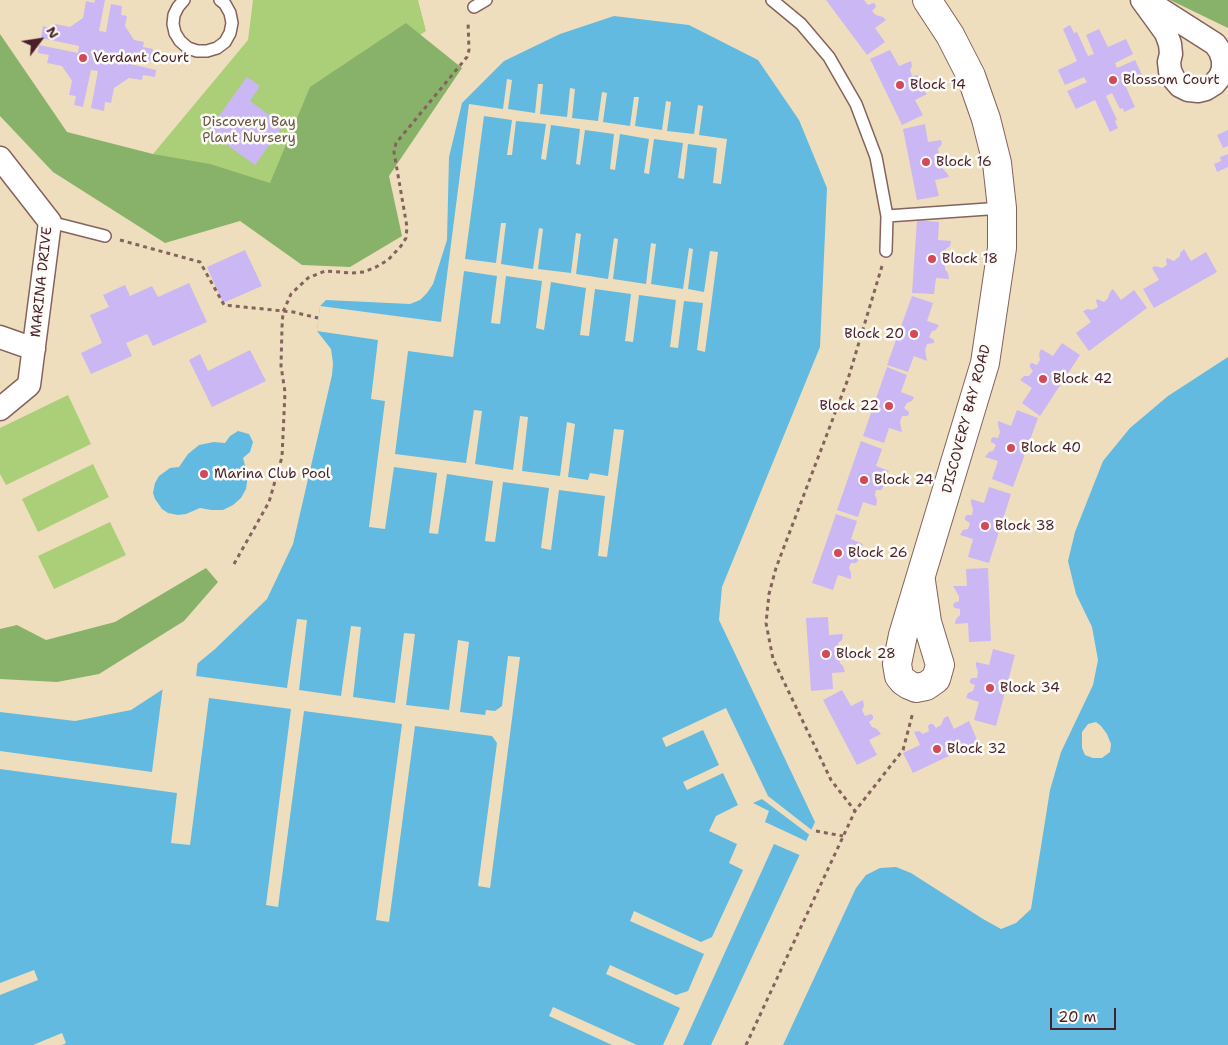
<!DOCTYPE html>
<style>
body{margin:0}
#map{position:relative;width:1228px;height:1045px;overflow:hidden;background:#efdebd;font-family:"Shantell Sans",sans-serif}
canvas{display:block}
.north{position:absolute;left:15px;top:15px;width:50px;height:50px;-webkit-text-stroke:4px #fdfcf7;paint-order:stroke;rotate:59deg;font-size:14px;font-weight:700;line-height:20px;text-align:center;color:#4a1f2b}
.north::after{content:'';display:block;margin:auto;width:18px;height:22px;background:#4a1f2b;clip-path:polygon(50% 0,100% 100%,50% 72%,0 100%)}
.scale{position:absolute;left:1050px;top:1008px;width:66px;height:22px;box-sizing:border-box;border:2px solid #4a1f2b;border-top:0;padding-left:6px;font-size:15px;line-height:18px;white-space:nowrap;color:#4a1f2b;-webkit-text-stroke:4px #fdfcf7;paint-order:stroke}
</style>
<div id="map">
<canvas width="1228" height="1045"></canvas>
<div class="north">N</div>
<div class="scale">20 m</div>
</div>
<script>
const ctx = document.querySelector('canvas').getContext('2d');
ctx.lineJoin = 'round';
function fill(path, color) {
  ctx.fillStyle = color;
  ctx.fill(path, 'evenodd');
}
function shape(rows) {
  const path = new Path2D();
  for (const r of rows) {
    path.moveTo(r[0], r[1]);
    for (let i = 2; i < r.length; i += 2) path.lineTo(r[i], r[i + 1]);
  }
  return path;
}
function strokePath(path, color, width, dash) {
  ctx.strokeStyle = color;
  ctx.lineWidth = width;
  ctx.lineCap = dash ? 'butt' : 'round';
  ctx.setLineDash(dash || []);
  ctx.stroke(path);
}
function label(font, color, halo, rows, align = 'center') {
  ctx.font = font + ' "Shantell Sans",sans-serif';
  ctx.lineWidth = 5;
  ctx.setLineDash([]);
  ctx.textBaseline = 'middle';
  ctx.strokeStyle = halo;
  ctx.fillStyle = color;
  for (const [text, x, y, turn = 0] of rows) {
    ctx.save();
    ctx.translate(x, y);
    ctx.rotate((+turn || 0) * Math.PI / 180);
    ctx.textAlign = isNaN(turn) ? turn : align;
    if (halo) ctx.strokeText(text, 0, 0);
    ctx.fillText(text, 0, 0);
    ctx.restore();
  }
}
const green = shape([
 [253,0,418,0,426,31,340,88,294,172,260,190,153,154,248,40],
 [68,395,91,444,6,485,0,474,0,428],
 [93,464,109,497,38,532,22,499],
 [110,522,126,555,54,589,38,556]
]);
const forest = shape([
 [1170,0,1228,0,1228,28],
 [406,23,462,68,389,176,402,236,350,267,302,265,240,221,165,243,53,172,0,116,0,34,67,132,153,154,210,164,270,183,310,87],
 [206,568,218,582,184,621,99,674,57,682,0,679,0,629,17,625,46,640,115,622]
]);
const water = shape([
 [614,16,689,25,758,60,799,120,827,188,820,347,722,587,719,620,815,822,711,1045,0,1045,0,712,75,721,131,710,180,678,215,649,267,599,293,544,332,375,333,363,331,349,317,331,320,306,326,300,410,304,420,300,427,293,433,284,447,240,449,157,462,103,504,61,560,34],
 [1228,357,1228,1045,783,1045,856,888,866,875,880,868,896,867,911,873,983,919,1001,929,1016,923,1031,909,1050,790,1061,752,1093,685,1098,660,1092,627,1076,594,1068,561,1075,532,1103,461,1130,428,1168,396],
 [1096,722,1101,726,1107,734,1111,744,1110,752,1102,758,1093,758,1085,755,1082,748,1082,732,1088,724],
 [238,431,249,434,253,442,250,452,243,458,248,476,246,489,241,498,233,505,223,510,211,510,200,508,186,514,178,515,168,513,162,509,155,499,153,493,155,483,159,476,170,468,179,467,188,454,199,445,214,442,225,443,230,436]
]);
const pier = shape([
 [507,79,512,80,508,109,535,113,538,84,543,84,540,114,567,117,570,88,575,89,572,118,598,121,602,92,607,93,603,122,630,126,634,97,639,97,635,126,662,130,666,101,671,102,667,131,694,134,698,105,703,106,699,135,727,139,721,184,713,183,717,148,688,144,684,179,678,178,683,143,654,139,649,174,644,173,649,139,620,134,615,170,610,169,614,134,585,130,580,165,576,164,580,129,551,125,546,160,541,159,546,124,516,121,512,155,507,155,512,120,484,116,465,259,496,263,501,223,506,223,501,264,533,269,539,228,543,229,538,269,571,273,576,233,581,234,576,274,608,279,614,238,618,239,613,279,646,284,651,243,656,244,651,284,683,289,689,248,693,249,688,289,704,292,710,251,718,252,705,352,697,350,703,303,684,301,678,348,670,347,676,300,639,295,633,342,625,341,631,294,595,289,589,336,580,335,586,288,551,282,544,330,536,328,542,281,506,276,500,324,491,323,497,276,464,271,453,357,408,351,395,454,466,463,474,410,482,411,475,464,513,470,520,416,528,417,522,471,560,476,567,422,575,424,568,477,588,480,590,473,608,476,614,429,624,430,607,557,598,556,605,496,559,490,551,550,541,548,549,488,503,482,495,542,485,541,493,481,447,474,438,534,429,533,437,473,394,467,385,529,369,527,385,401,371,399,378,340,317,331,320,306,441,322,469,104,503,109],
 [297,619,307,620,299,690,341,696,351,626,361,627,353,697,395,703,404,633,415,634,406,705,449,710,458,640,469,642,460,712,485,715,486,710,495,711,502,706,508,656,520,657,490,888,478,886,497,743,492,736,415,726,389,922,376,920,402,724,304,711,278,907,266,905,291,709,209,698,190,845,171,843,177,793,0,769,0,751,152,772,163,686,178,676,198,660,196,676,287,688],
 [726,708,768,796,813,831,811,836,762,799,753,803,769,811,765,822,808,842,802,856,774,844,683,1045,663,1045,680,1008,606,974,610,965,676,995,688,991,704,954,630,921,634,911,701,942,712,937,743,870,729,863,737,844,709,831,716,816,738,805,723,773,687,790,683,782,719,765,703,730,666,747,662,738],
 [34,970,38,980,0,995,0,983],
 [553,1007,637,1045,612,1045,549,1016],
 [62,1033,66,1043,62,1045,33,1045]
]);
const building = shape([
 [95,0,105,0,99,31,106,32,111,4,122,6,121,15,127,16,125,26,134,40,144,42,143,47,153,49,151,61,119,54,118,61,156,70,155,77,143,75,142,80,129,78,114,88,111,103,105,102,104,111,91,108,98,71,91,70,83,107,74,105,76,96,69,95,72,81,62,66,47,63,49,55,38,53,39,45,78,53,79,46,41,38,43,26,54,29,55,24,70,27,83,18,86,1,94,3],
 [826,0,864,0,868,5,873,3,875,4,876,7,872,11,876,15,883,17,886,20,875,28,885,42,867,55],
 [1070,25,1074,33,1077,32,1088,56,1094,54,1086,35,1099,29,1108,47,1126,39,1133,54,1115,63,1117,68,1135,60,1144,79,1126,87,1135,107,1124,112,1123,108,1120,109,1112,93,1106,96,1117,120,1115,121,1118,128,1110,132,1095,100,1076,109,1067,91,1087,82,1084,77,1065,85,1058,70,1077,61,1063,29],
 [890,50,899,66,911,61,912,66,910,70,912,76,918,75,920,77,920,79,916,83,918,88,923,90,927,94,915,100,923,115,902,125,870,59],
 [247,77,260,86,250,101,283,125,255,165,208,131],
 [925,124,928,142,941,140,942,144,938,149,939,155,944,156,946,158,945,161,941,163,942,168,947,173,949,177,935,180,939,196,917,200,903,129],
 [1228,130,1228,146,1223,148,1217,135],
 [1228,154,1228,167,1217,172,1214,164,1221,161,1220,157],
 [917,220,939,222,938,240,951,241,950,246,946,249,945,255,950,257,951,260,945,263,945,269,948,273,949,279,936,278,934,294,912,293],
 [1184,249,1191,261,1206,252,1217,272,1154,308,1143,289,1159,280,1152,268,1155,266,1162,268,1167,265,1166,260,1167,258,1174,261,1180,256,1180,253],
 [245,250,262,286,223,303,207,267],
 [189,283,207,322,153,346,147,334,126,343,132,356,91,374,81,353,102,343,90,315,109,307,103,295,125,285,130,296,152,286,158,297],
 [1113,289,1121,300,1134,290,1147,308,1089,351,1076,333,1091,322,1083,311,1088,309,1092,310,1098,307,1096,301,1097,299,1104,302,1108,298,1110,292],
 [912,296,933,303,927,321,939,325,936,330,932,331,929,337,934,340,934,343,927,344,925,350,927,361,914,356,908,372,887,365],
 [1062,343,1080,355,1040,416,1022,403,1032,388,1020,380,1024,376,1029,376,1033,371,1030,367,1030,364,1032,363,1037,365,1040,360,1039,354,1041,349,1053,356],
 [250,350,266,381,212,407,189,360,200,354,208,371],
 [887,367,907,375,901,392,914,397,912,401,907,403,904,408,909,412,909,414,907,416,902,416,900,422,902,432,889,428,884,443,863,436],
 [1017,410,1038,418,1013,487,992,479,998,461,985,457,989,452,993,451,996,445,991,442,991,439,993,437,998,438,1000,432,998,425,998,421,1011,426],
 [861,441,882,449,876,466,889,471,886,475,881,477,879,482,883,486,883,488,881,490,876,490,875,495,877,500,876,506,863,502,858,517,837,510],
 [989,487,1011,494,989,563,968,557,973,539,960,535,963,530,968,529,970,523,965,520,965,517,967,515,972,515,973,510,971,503,971,499,984,503],
 [836,514,857,521,851,539,863,544,860,548,856,550,853,555,858,559,858,561,856,563,851,563,849,568,851,573,851,579,838,575,833,590,812,583],
 [988,568,991,641,969,642,968,623,955,624,956,619,960,615,960,609,955,608,953,606,954,603,959,601,959,596,953,586,967,586,966,569],
 [828,617,829,635,843,634,842,640,838,643,838,649,844,651,845,653,844,655,839,657,840,663,843,666,845,672,832,673,833,689,811,691,806,618],
 [993,649,1015,655,996,726,974,720,979,702,966,698,968,693,973,691,975,685,970,683,970,680,972,678,977,678,978,672,976,666,976,662,989,665],
 [842,690,851,706,863,700,864,706,862,710,865,716,871,714,873,716,873,719,869,722,872,727,877,729,881,734,869,740,877,755,857,765,823,700],
 [948,716,954,729,969,721,978,742,913,773,903,753,920,745,914,732,919,731,923,734,929,731,928,726,930,724,933,724,936,728,941,725,944,718]
]);
const path = shape([
 [120,240,200,262,224,305,293,312,318,318],
 [882,266,848,379,776,568,769,594,766,623,773,659,831,780,855,811,903,750,913,712],
 [234,564,269,502,282,457,285,392,281,366,282,327,283,312,291,294,308,278,325,271,352,273,364,272,376,267,388,260,401,246,406,238,407,227,394,152,396,143,467,57,469,50,468,21],
 [816,831,843,836],
 [746,1045,855,811]
]);
const lane = shape([
 [184,0,178,7,174,15,173,24,175,33,180,41,188,48,197,51,207,51,217,48,225,42,230,33,232,23,230,13,225,4,220,0],
 [772,0,801,24,829,57,856,104,876,157,887,216,886,251],
 [474,7,486,0],
 [887,216,1002,208],
 [50,222,105,236]
]);
const street = shape([
 [1142,0,1166,33,1170,44,1171,54,1169,62,1170,71,1174,79,1180,86,1188,90,1198,91,1206,89,1214,84,1220,77,1223,69,1223,60,1220,51,1215,44,1146,0],
 [0,158,50,222,29,385,0,409],
 [0,337,34,349]
]);
const secondary = shape([
 [921,581,927,622,940,665,936,679,926,686,916,688,909,685,903,681,899,676,897,664,903,635,985,363,1002,248,1002,208,997,163,986,119,971,76,950,35,927,0]
]);
const markers = [
 [83,58,5,"#d1495b"],
 [1113,80,5,"#d1495b"],
 [900,85,5,"#d1495b"],
 [926,162,5,"#d1495b"],
 [932,259,5,"#d1495b"],
 [914,334,5,"#d1495b"],
 [1043,379,5,"#d1495b"],
 [889,406,5,"#d1495b"],
 [1011,448,5,"#d1495b"],
 [204,474,5,"#d1495b"],
 [864,480,5,"#d1495b"],
 [985,526,5,"#d1495b"],
 [838,553,5,"#d1495b"],
 [826,654,5,"#d1495b"],
 [990,688,5,"#d1495b"],
 [937,749,5,"#d1495b"]
];
const poiNames = [
 ["Verdant Court",93,58],
 ["Blossom Court",1123,80],
 ["Block 14",910,85],
 ["Block 16",936,162],
 ["Block 18",942,259],
 ["Block 20",904,334,"right"],
 ["Block 42",1053,379],
 ["Block 22",879,406,"right"],
 ["Block 40",1021,448],
 ["Marina Club Pool",214,474],
 ["Block 24",874,480],
 ["Block 38",995,526],
 ["Block 26",848,553],
 ["Block 28",836,654],
 ["Block 34",1000,688],
 ["Block 32",947,749]
];
const parkNames = [
 ["Discovery Bay",249,122],
 ["Plant Nursery",249,138]
];
const streetNames = [
 ["MARINA DRIVE",42,282,-84],
 ["DISCOVERY BAY ROAD",967,419,-75]
];
fill(green, '#abcf79');
fill(forest, '#88b269');
fill(water, '#63bae0');
fill(pier, '#efdebd');
fill(building, '#cab7f3');
strokePath(lane, '#84625e', 14);
strokePath(street, '#84625e', 25);
strokePath(secondary, '#84625e', 30);
strokePath(path, '#84625e', 3, [4, 4]);
strokePath(lane, '#fff', 11);
strokePath(street, '#fff', 22);
strokePath(secondary, '#fff', 28);
for (const [x, y, r, color] of markers) {
  const dot = new Path2D();
  dot.arc(x, y, r, 0, 2 * Math.PI);
  ctx.fillStyle = color;
  ctx.fill(dot);
  strokePath(dot, '#fdfcf7', 2);
}
label('14px', '#4a1f2b', '#fdfcf7', poiNames, 'left');
label('14px', '#675442', '#fdfcf7', parkNames);
label('14px', '#4a1f2b', '#fdfcf7', streetNames);
</script>
